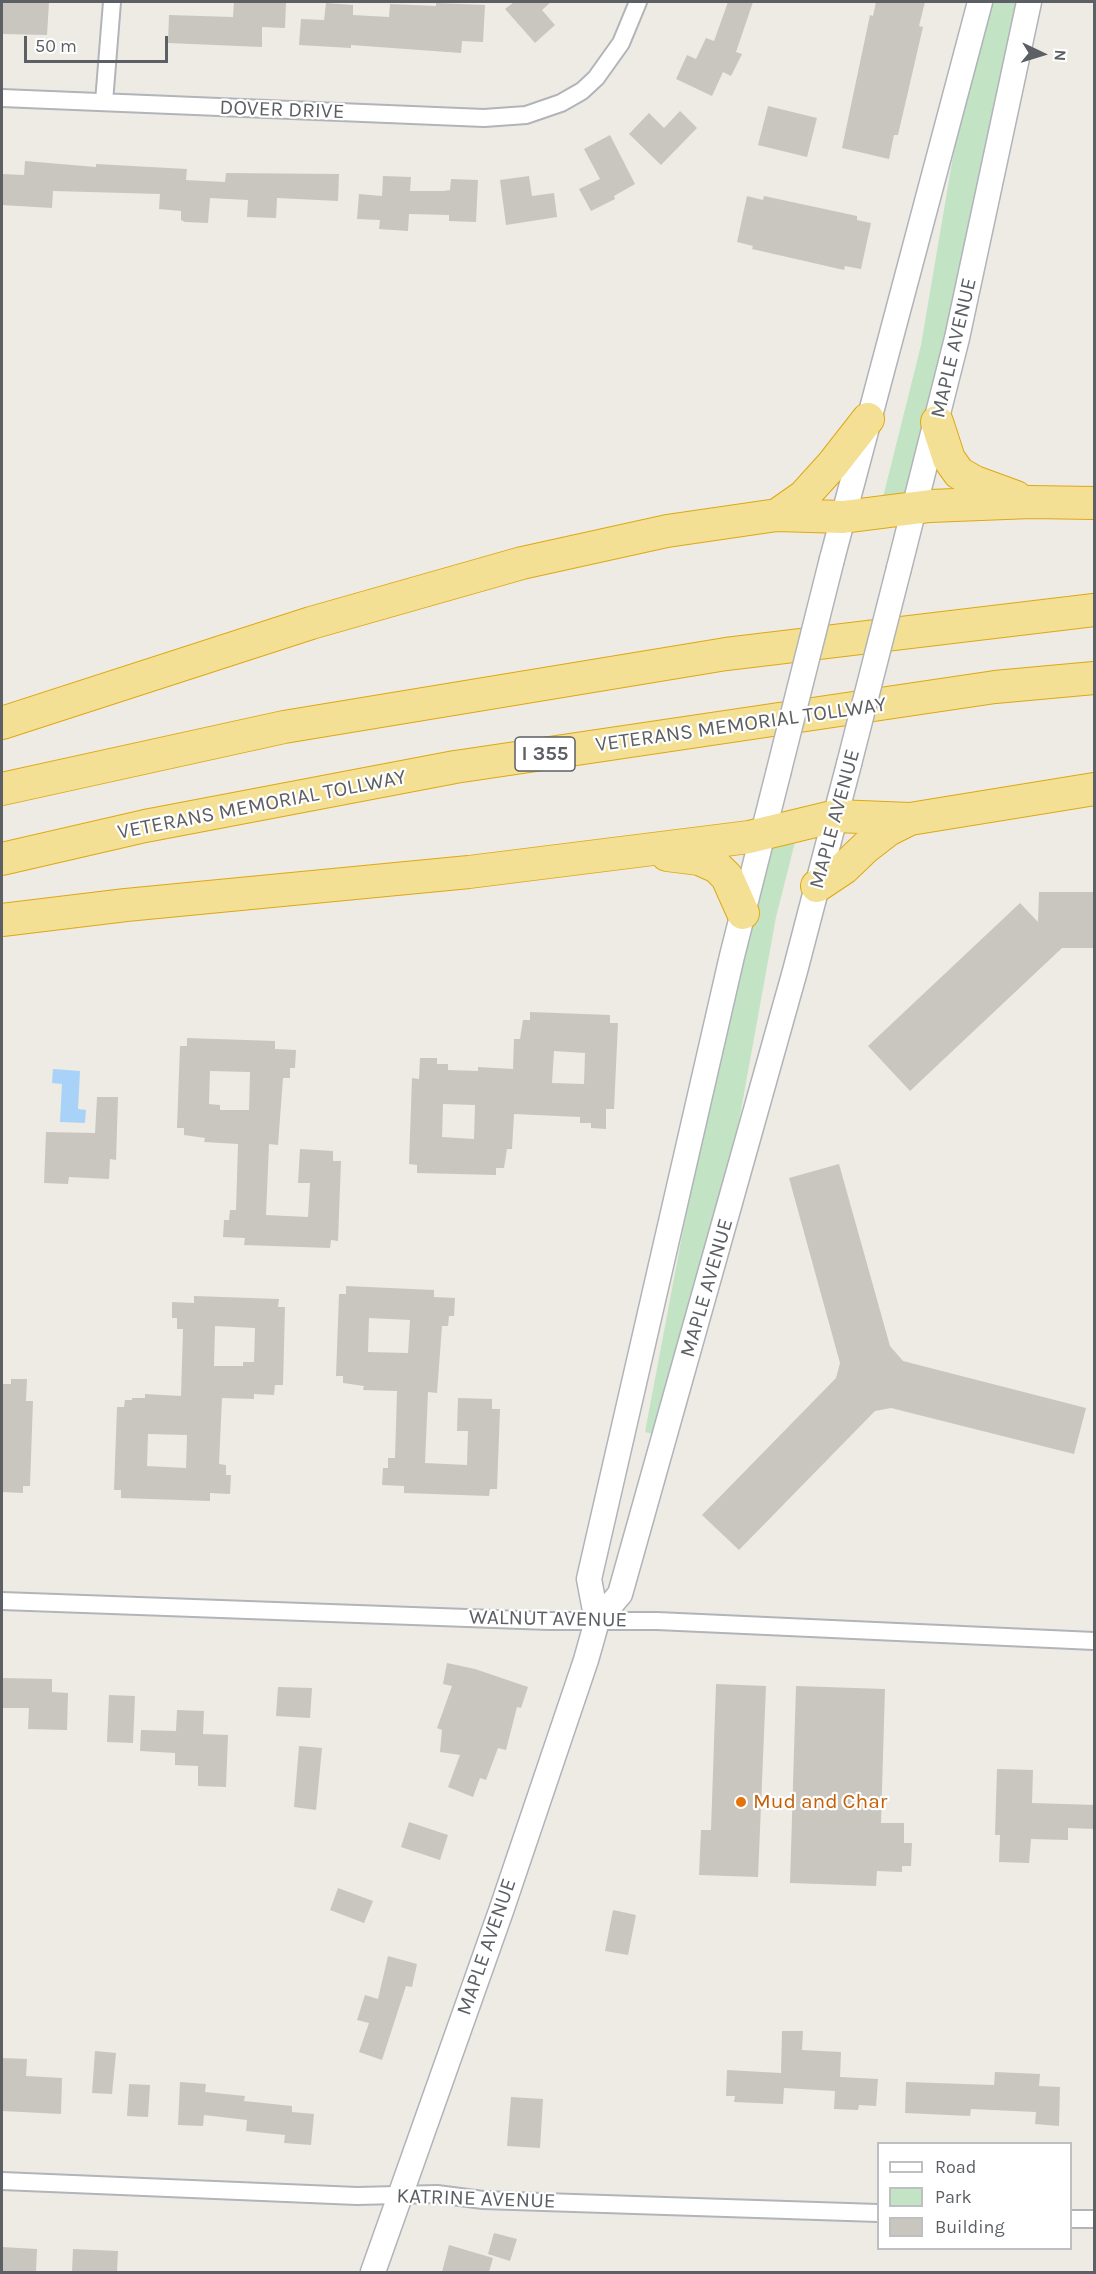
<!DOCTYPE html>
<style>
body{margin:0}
#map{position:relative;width:1096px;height:2274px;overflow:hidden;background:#edebe4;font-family:Karla,sans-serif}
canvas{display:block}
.frame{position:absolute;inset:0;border:3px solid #5c5f63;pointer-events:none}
.legend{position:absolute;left:877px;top:2142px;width:195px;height:108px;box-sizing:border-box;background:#fff;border:2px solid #bebfc1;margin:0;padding:8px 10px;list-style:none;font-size:18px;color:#5c5f63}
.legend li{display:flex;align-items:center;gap:12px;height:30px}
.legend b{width:30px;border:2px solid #bebfc1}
.north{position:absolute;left:1012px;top:24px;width:60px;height:60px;-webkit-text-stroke:4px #fff;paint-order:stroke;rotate:94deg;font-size:16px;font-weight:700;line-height:24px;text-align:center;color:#5c5f63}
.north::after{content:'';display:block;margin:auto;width:21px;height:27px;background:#5c5f63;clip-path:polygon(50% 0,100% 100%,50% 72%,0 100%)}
.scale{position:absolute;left:24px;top:36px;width:144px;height:27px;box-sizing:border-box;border:3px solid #5c5f63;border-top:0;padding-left:8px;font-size:18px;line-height:21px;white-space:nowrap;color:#5c5f63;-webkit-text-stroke:4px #fff;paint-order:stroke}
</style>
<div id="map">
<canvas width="1096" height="2274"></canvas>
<div class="frame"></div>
<ul class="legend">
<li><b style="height:8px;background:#fff"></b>Road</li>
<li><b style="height:16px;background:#c2e3c4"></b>Park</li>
<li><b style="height:16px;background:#c9c6c0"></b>Building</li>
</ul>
<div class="north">N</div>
<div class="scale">50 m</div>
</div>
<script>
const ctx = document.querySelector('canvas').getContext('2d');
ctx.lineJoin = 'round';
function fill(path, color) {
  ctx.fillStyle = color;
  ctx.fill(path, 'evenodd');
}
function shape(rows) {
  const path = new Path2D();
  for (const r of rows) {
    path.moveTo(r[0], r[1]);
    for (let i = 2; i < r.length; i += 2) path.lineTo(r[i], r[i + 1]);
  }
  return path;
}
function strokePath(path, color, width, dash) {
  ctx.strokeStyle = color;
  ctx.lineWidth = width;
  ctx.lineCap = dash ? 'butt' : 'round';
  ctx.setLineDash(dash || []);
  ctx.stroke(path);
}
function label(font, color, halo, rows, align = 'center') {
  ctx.font = font + ' Karla,sans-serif';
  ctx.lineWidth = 4.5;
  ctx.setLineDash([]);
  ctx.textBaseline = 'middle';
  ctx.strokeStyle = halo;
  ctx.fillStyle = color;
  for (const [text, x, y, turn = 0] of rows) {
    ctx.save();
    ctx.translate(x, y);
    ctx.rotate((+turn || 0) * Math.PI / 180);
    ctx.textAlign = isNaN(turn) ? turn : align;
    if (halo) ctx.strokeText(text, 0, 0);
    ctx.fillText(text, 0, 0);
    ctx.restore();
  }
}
const green = shape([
 [992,2,1017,2,950,317,906,491,902,495,883,497,921,345,957,133],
 [773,840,795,842,776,917,739,1121,653,1434,645,1432,685,1220,747,941]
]);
const water = shape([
 [53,1069,80,1071,78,1109,86,1110,85,1123,60,1122,62,1084,52,1083]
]);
const building = shape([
 [2,2,49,2,47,35,2,34],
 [234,2,286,2,285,28,262,27,262,47,168,43,169,15,233,17],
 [514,2,551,2,542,10,555,25,535,43,505,9],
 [728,2,753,2,736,52,742,54,731,76,723,72,712,96,676,79,687,55,696,59,706,38,714,41],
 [876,2,925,2,919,26,923,27,898,135,894,135,889,159,842,148,870,15,873,16],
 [326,3,353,5,353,15,389,17,390,4,436,6,436,3,485,5,483,42,462,41,461,53,351,45,351,48,299,45,301,19,324,20],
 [768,106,817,118,807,157,758,145],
 [680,111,697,128,661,165,629,134,649,113,664,128],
 [610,135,635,184,614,196,615,199,591,211,579,189,600,179,584,149],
 [25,161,96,167,96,164,187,169,186,180,225,182,226,173,339,174,338,201,277,198,276,218,247,217,248,200,210,198,208,223,185,222,181,220,181,211,159,209,160,194,53,191,52,208,2,205,2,174,24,175],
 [383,176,411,177,410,191,443,191,450,190,451,179,478,180,476,222,449,221,449,215,409,214,408,231,379,229,380,220,357,219,359,194,382,196],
 [529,176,532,196,554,193,557,217,506,225,500,180],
 [747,196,763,200,764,196,857,216,857,220,871,223,861,269,845,266,844,270,752,249,753,246,737,242],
 [1039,892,1095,892,1095,948,1062,948,910,1091,868,1046,1020,903,1038,922],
 [530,1012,610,1015,610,1023,618,1023,614,1109,606,1109,606,1129,591,1128,591,1123,580,1123,580,1117,514,1114,512,1149,507,1149,504,1168,496,1168,496,1175,417,1173,417,1165,409,1164,412,1078,419,1079,420,1058,437,1058,437,1064,448,1064,448,1070,478,1071,478,1067,513,1069,514,1039,520,1039,523,1020,530,1020],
 [554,1051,585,1053,584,1084,552,1083],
 [443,1104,475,1105,474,1139,442,1137],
 [187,1038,275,1041,275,1049,296,1050,295,1068,290,1068,290,1078,283,1078,278,1145,269,1144,266,1215,308,1217,310,1183,298,1183,300,1149,333,1151,333,1161,341,1161,338,1241,331,1240,330,1248,244,1245,245,1238,223,1237,224,1220,229,1220,230,1210,236,1210,238,1144,204,1142,205,1138,184,1135,184,1128,177,1128,180,1046,187,1046],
 [210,1071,250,1072,249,1110,220,1110,220,1105,209,1104],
 [97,1097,118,1097,116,1160,110,1159,109,1179,69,1177,68,1184,44,1183,46,1132,95,1133],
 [839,1164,890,1346,903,1361,1086,1408,1074,1454,891,1408,875,1411,739,1550,702,1515,836,1378,840,1363,789,1178],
 [346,1286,434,1290,434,1297,455,1298,454,1316,449,1316,448,1326,442,1326,437,1393,428,1392,425,1463,467,1465,468,1431,457,1431,458,1398,492,1399,492,1409,500,1409,497,1489,490,1489,489,1496,404,1493,404,1486,382,1485,383,1468,388,1468,388,1458,395,1458,397,1391,363,1390,364,1386,343,1383,343,1376,336,1376,339,1294,346,1294],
 [369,1318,410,1320,408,1353,368,1352],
 [194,1296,279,1299,278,1307,285,1307,283,1385,275,1385,274,1395,254,1394,254,1399,222,1398,219,1464,226,1465,226,1475,231,1475,230,1494,210,1493,210,1501,121,1498,121,1490,114,1490,117,1407,124,1407,125,1400,132,1400,132,1398,145,1398,145,1394,181,1396,183,1329,177,1329,177,1318,172,1318,172,1302,194,1303],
 [215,1326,255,1328,254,1362,243,1362,243,1366,214,1366],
 [148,1434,187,1435,186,1468,147,1466],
 [11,1379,27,1379,26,1401,33,1401,30,1486,23,1486,23,1493,2,1492,2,1384,11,1384],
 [447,1663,475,1669,528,1687,521,1708,517,1707,506,1750,498,1748,486,1780,480,1778,473,1797,448,1787,460,1755,440,1752,442,1730,437,1728,452,1686,443,1684],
 [2,1678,52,1679,52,1692,68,1693,67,1730,28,1729,29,1708,2,1708],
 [716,1684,766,1686,758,1877,699,1875,701,1830,711,1830],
 [796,1686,885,1689,881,1823,904,1823,904,1843,912,1843,911,1866,902,1866,902,1872,877,1871,876,1886,790,1883],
 [278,1687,312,1688,310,1718,276,1716],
 [109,1695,135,1696,133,1743,107,1742],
 [177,1710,204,1711,203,1734,228,1735,226,1787,198,1786,198,1766,175,1765,175,1753,140,1751,141,1730,176,1731],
 [299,1746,322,1748,316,1810,294,1807],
 [997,1769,1033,1770,1032,1803,1095,1805,1095,1829,1068,1828,1068,1840,1031,1839,1029,1863,999,1862,1000,1835,995,1835],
 [409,1822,448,1835,440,1860,401,1847],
 [338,1888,373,1901,364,1923,330,1910],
 [613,1910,636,1915,628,1955,605,1951],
 [388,1956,417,1964,412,1987,406,1986,382,2060,359,2052,369,2023,357,2020,365,1995,378,1999],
 [782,2031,803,2031,802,2050,841,2052,840,2077,878,2079,876,2106,859,2105,858,2110,834,2109,835,2091,784,2088,783,2104,734,2102,735,2096,726,2096,727,2070,781,2073],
 [95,2051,116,2053,112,2094,92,2093],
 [2,2058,27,2059,26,2076,62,2078,61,2114,2,2111],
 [995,2072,1040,2074,1039,2086,1060,2087,1059,2126,1035,2124,1036,2112,971,2109,970,2116,905,2113,906,2082,994,2085],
 [180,2082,206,2084,205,2092,245,2096,244,2101,292,2106,292,2112,314,2114,311,2145,284,2143,285,2135,246,2131,247,2120,204,2115,203,2126,178,2125],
 [129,2084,150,2085,148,2117,127,2116],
 [511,2097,543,2099,540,2148,507,2146],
 [494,2233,517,2239,510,2261,488,2254],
 [449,2245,493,2258,489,2272,442,2272],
 [2,2247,37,2249,36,2272,2,2272],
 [73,2249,118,2251,117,2272,72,2272]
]);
const street = shape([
 [2,98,484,118,526,115,561,103,582,91,596,78,621,43,638,2],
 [104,102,112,2],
 [2,1601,549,1621,657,1621,1094,1641],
 [2,2181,357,2196,437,2194,483,2200,878,2213],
 [1070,2219,1094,2219]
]);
const secondary = shape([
 [832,559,980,2],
 [899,568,957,338,1029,2],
 [597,1621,620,1594,795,971,849,764],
 [373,2272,501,1911,586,1660,597,1621,589,1579,732,956,778,774]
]);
const highway = shape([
 [937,422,949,459,959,473,975,482,1016,497],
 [777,515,804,496,832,465,868,419],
 [2,723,311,623,522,563,667,531,777,515,843,517,930,506,1031,502,1094,503],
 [2,789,284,727,726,654,1094,610],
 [667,855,699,859,717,867,727,877,743,913],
 [2,859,145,826,455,767,995,687,1094,678],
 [817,886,844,868,866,847,888,830,910,819],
 [2,920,126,905,469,872,749,837,836,816,910,819,1094,789]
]);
const secondaryBridge = shape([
 [849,764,899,568],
 [778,774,832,559]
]);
const markers = [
 [741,1802,6,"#e8710a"]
];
const shields = [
 [545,754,60]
];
const shieldNames = [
 ["I 355",545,754]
];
const streetNames = [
 ["DOVER DRIVE",282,110,2],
 ["MAPLE AVENUE",954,348,-77],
 ["VETERANS MEMORIAL TOLLWAY",741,725,-8],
 ["VETERANS MEMORIAL TOLLWAY",262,805,-11],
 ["MAPLE AVENUE",835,819,-75],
 ["MAPLE AVENUE",707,1288,-74],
 ["WALNUT AVENUE",548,1619,1],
 ["MAPLE AVENUE",487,1947,-71],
 ["KATRINE AVENUE",476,2199,2]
];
const foodNames = [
 ["Mud and Char",753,1802]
];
fill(green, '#c2e3c4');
fill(water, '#a9d2f8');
fill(building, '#c9c6c0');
strokePath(street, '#b1b4b8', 20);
strokePath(secondary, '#b0b3b8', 27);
strokePath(highway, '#dfa712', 34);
strokePath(street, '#fff', 16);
strokePath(secondary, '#fff', 24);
strokePath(highway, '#f4e094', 32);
strokePath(secondaryBridge, '#b0b3b8', 27, []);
strokePath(secondaryBridge, '#fff', 24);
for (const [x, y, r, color] of markers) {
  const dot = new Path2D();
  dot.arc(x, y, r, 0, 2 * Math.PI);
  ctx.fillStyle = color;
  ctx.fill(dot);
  strokePath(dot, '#fff', 2);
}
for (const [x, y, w] of shields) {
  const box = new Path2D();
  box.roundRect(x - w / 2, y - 17, w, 34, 4.5);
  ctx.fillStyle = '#fff';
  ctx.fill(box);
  strokePath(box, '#5c5f63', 1.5);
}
label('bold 20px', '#5c5f63', null, shieldNames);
label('21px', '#5c5f63', '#fff', streetNames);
label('21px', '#c56008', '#fff', foodNames, 'left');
</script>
